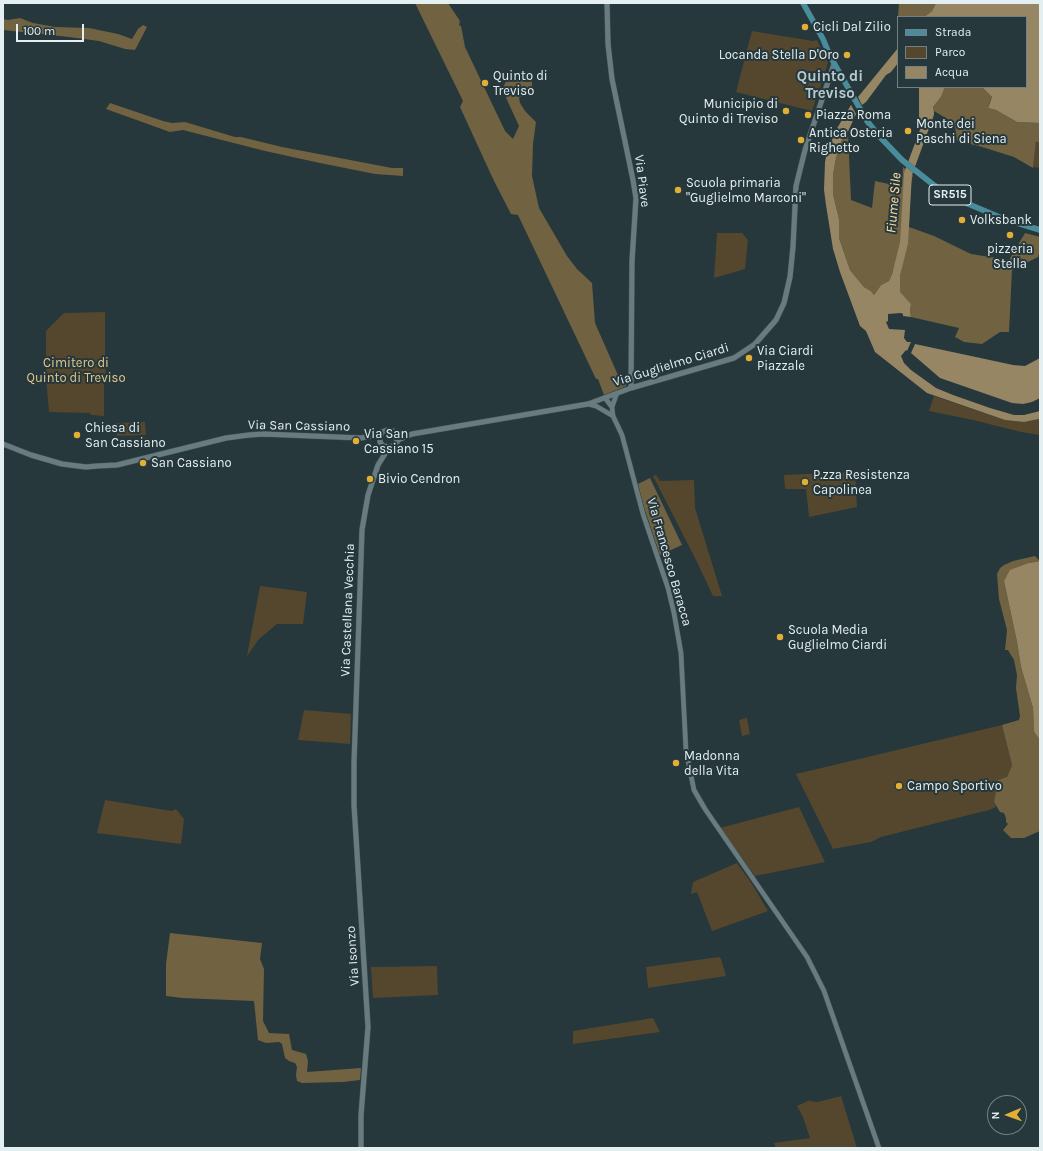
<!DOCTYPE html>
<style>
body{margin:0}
#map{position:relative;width:1043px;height:1151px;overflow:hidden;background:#26383c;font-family:Karla,sans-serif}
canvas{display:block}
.frame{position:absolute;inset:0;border:4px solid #e4eff2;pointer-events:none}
.legend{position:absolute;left:897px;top:16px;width:130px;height:72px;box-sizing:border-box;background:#26383c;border:1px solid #728185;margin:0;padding:5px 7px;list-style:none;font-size:12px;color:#e4eff2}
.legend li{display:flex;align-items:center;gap:8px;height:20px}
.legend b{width:20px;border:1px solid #728185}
.north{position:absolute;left:987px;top:1095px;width:40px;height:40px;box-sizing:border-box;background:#26383c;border:1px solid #728185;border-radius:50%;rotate:268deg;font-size:11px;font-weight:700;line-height:16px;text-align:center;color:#e4eff2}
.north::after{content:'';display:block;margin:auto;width:14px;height:18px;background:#e1af34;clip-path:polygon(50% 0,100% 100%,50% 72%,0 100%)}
.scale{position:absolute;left:16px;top:24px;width:68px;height:18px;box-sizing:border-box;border:2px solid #e4eff2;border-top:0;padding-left:5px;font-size:12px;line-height:14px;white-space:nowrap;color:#e4eff2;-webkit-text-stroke:3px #26383c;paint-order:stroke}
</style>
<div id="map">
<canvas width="1043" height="1151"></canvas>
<div class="frame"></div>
<ul class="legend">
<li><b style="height:5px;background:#498d9c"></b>Strada</li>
<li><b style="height:11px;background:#54472d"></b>Parco</li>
<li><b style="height:11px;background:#968664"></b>Acqua</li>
</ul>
<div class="north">N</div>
<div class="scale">100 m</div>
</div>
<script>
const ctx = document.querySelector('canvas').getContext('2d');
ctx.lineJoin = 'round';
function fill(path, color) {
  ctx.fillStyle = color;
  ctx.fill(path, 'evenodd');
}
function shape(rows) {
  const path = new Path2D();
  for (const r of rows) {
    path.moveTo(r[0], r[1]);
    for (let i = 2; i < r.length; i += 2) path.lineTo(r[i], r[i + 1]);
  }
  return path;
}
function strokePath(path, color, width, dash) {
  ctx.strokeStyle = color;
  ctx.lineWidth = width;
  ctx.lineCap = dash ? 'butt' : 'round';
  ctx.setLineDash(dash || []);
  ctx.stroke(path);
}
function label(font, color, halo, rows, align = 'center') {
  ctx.font = font + ' Karla,sans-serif';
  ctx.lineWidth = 4;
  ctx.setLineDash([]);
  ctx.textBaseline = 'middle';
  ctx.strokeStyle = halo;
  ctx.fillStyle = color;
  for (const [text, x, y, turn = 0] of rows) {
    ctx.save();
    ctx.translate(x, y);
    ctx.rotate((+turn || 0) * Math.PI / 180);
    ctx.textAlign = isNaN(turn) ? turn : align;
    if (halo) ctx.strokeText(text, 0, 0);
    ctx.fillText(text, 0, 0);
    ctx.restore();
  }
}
const green = shape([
 [752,31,813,41,817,40,828,63,812,111,736,92],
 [1036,143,1040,143,1040,168,1033,167],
 [717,233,742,233,748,240,745,269,714,278],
 [105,312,105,361,106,377,104,380,104,416,91,415,90,413,49,412,46,377,46,331,64,313],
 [934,396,1005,420,1024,422,1040,419,1040,435,1021,432,973,420,929,411],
 [145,422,146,435,117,436,116,423],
 [855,472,857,507,809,517,806,489,785,489,784,475],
 [656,475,660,481,694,480,695,508,722,596,713,596,697,562,653,476],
 [260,586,307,592,303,624,277,624,259,639,247,656],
 [304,710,351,714,350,744,298,740],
 [747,718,750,734,742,736,739,720],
 [1002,725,1012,765,1007,777,997,784,997,789,994,802,996,807,989,810,881,837,871,842,833,849,796,774],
 [105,800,172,811,176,809,184,819,181,844,97,833],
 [799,807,825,862,755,876,720,828],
 [737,863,752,884,768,911,712,931,697,892,691,894,693,882],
 [719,957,721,959,726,976,648,988,646,967],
 [437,966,438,995,373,998,371,967],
 [653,1018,660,1032,573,1044,573,1031],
 [841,1096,857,1148,776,1148,774,1143,810,1138,803,1117,797,1106,810,1100,810,1101,818,1102]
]);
const forest = shape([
 [415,3,448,3,460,21,459,25,461,26,465,47,505,131,513,139,519,126,502,89,509,76,527,82,532,81,532,92,524,94,519,98,520,103,525,111,536,122,533,144,532,176,539,208,567,256,577,269,592,283,595,323,621,382,626,384,626,386,604,395,598,379,596,379,518,215,511,214,494,181,460,107,463,101],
 [899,3,936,3,932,11,924,17,898,17],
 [20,18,33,23,55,27,89,28,118,34,132,39,138,29,143,25,147,27,135,50,125,49,99,41,69,37,3,30,3,19,8,20],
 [945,87,982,87,992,97,989,104,988,108,996,110,1017,122,1040,123,1040,143,1036,142,1033,168,1014,157,979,146,957,141,955,126,949,120,934,111,933,107,941,97],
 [110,103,163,121,172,123,185,122,235,137,241,137,282,147,392,168,403,168,403,176,375,174,320,163,265,151,183,130,170,132,106,109],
 [844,133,848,134,851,200,872,208,875,181,902,187,903,167,913,175,910,187,909,227,934,236,971,254,1009,260,1025,233,1040,237,1040,250,1038,257,1012,270,1009,332,1000,332,982,344,964,342,955,337,959,328,911,317,910,311,911,304,900,293,900,277,902,266,898,260,889,281,881,285,874,295,871,291,864,287,850,270,839,238,839,219,833,194,833,175,836,158],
 [650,478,682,545,660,555,644,507,638,484],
 [1035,556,1040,561,1029,563,1004,581,1017,642,1021,667,1033,708,1034,732,1040,740,1040,831,1024,838,1011,838,1003,830,1008,824,1006,822,1006,818,1004,813,1000,812,994,802,998,780,1007,777,1012,765,1002,725,1019,720,1020,716,1016,688,1017,675,1014,660,1008,650,1005,650,1007,630,999,599,997,574,1000,568,1004,565,1013,561],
 [170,933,262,943,260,959,264,969,263,1021,269,1033,289,1034,292,1050,306,1054,308,1061,307,1072,361,1068,360,1080,343,1082,302,1083,297,1081,296,1075,297,1067,295,1063,289,1061,285,1058,282,1044,279,1042,266,1043,258,1040,254,1001,182,998,166,996,166,964]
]);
const water = shape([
 [936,3,1040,3,1040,123,1017,122,996,110,988,108,992,97,982,87,1026,87,1026,17,924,17,932,11],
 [898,48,898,63,891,72,886,75,866,102,862,105,858,97],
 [919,87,945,87,941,97,933,107,934,111,931,123,929,125,921,122,919,119],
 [851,105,856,114,847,134,844,133,836,158,833,175,833,194,839,219,839,238,850,270,864,287,871,291,874,295,881,285,889,281,898,260,900,260,902,266,900,277,900,292,911,304,910,311,911,317,903,316,903,314,901,313,888,314,888,321,886,322,889,329,905,330,904,338,907,342,911,342,907,351,906,350,901,356,904,363,911,370,936,388,953,395,990,408,1014,415,1024,415,1040,411,1040,419,1039,419,1024,422,1005,420,927,393,875,352,866,331,860,326,840,272,833,249,826,205,824,190,825,162,827,152,836,130],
 [915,344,1013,365,1025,366,1040,358,1040,398,1032,402,1023,404,1012,403,940,378,911,353],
 [1040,561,1040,740,1034,732,1033,708,1021,667,1017,642,1004,581,1010,570,1029,563]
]);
const river = shape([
 [897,271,904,243,908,174,930,114]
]);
const tertiary = shape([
 [605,398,612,407,613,416,622,435,643,514,668,588,674,613,681,653,686,751,694,790,705,809,807,957,824,991,879,1148],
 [588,404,596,406,613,416],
 [612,407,617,393]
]);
const secondary = shape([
 [607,3,608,44,612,79,633,180,636,198,632,261,631,388],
 [3,444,31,455,62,464,86,467,97,466,117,465,226,438,249,435,263,434,361,438,381,434],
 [390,447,383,446,380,442,380,437,382,432,387,430,393,431,397,437,397,442],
 [361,1148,361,1115,368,1027,354,805,354,763,362,530,368,495,378,465,388,449,394,445,398,440,412,434,588,404,631,388,734,358,755,344,776,320,784,303,790,277,793,247,796,186,805,150,834,64]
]);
const primary = shape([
 [803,3,823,39,830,56,867,121,880,137,902,160,935,186,959,200,1004,219,1040,230]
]);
const markers = [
 [805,27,4,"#e1af34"],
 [847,55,4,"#e1af34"],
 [485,83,4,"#e1af34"],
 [786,111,4,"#e1af34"],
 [808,115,4,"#e1af34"],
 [908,131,4,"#e1af34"],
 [801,140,4,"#e1af34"],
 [678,190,4,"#e1af34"],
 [962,220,4,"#e1af34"],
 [1010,235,4,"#e1af34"],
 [749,358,4,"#e1af34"],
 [77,435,4,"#e1af34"],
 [356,441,4,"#e1af34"],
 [143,463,4,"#e1af34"],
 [370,479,4,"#e1af34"],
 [805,482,4,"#e1af34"],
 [780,637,4,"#e1af34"],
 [676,763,4,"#e1af34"],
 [899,786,4,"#e1af34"]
];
const shields = [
 [950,195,42]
];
const shieldNames = [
 ["SR515",950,195]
];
const poiNames = [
 ["Cicli Dal Zilio",813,27],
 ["Locanda Stella D'Oro",839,55,"right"],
 ["Quinto di",493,76],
 ["Treviso",493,91],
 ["Municipio di",778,104,"right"],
 ["Quinto di Treviso",778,119,"right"],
 ["Piazza Roma",816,115],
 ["Monte dei",916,124],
 ["Paschi di Siena",916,139],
 ["Antica Osteria",809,133],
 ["Righetto",809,148],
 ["Scuola primaria",686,183],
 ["\"Guglielmo Marconi\"",686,198],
 ["Volksbank",970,220],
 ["pizzeria",1010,249,"center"],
 ["Stella",1010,264,"center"],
 ["Via Ciardi",757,351],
 ["Piazzale",757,366],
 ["Chiesa di",85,428],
 ["San Cassiano",85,443],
 ["Via San",364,434],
 ["Cassiano 15",364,449],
 ["San Cassiano",151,463],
 ["P.zza Resistenza",813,475],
 ["Capolinea",813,490],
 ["Bivio Cendron",378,479],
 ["Scuola Media",788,630],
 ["Guglielmo Ciardi",788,645],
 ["Madonna",684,756],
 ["della Vita",684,771],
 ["Campo Sportivo",907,786]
];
const streetNames = [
 ["Via Piave",642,181,83],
 ["Via Guglielmo Ciardi",671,365,-17],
 ["Via San Cassiano",299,426,1],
 ["Via Francesco Baracca",669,562,74],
 ["Via Castellana Vecchia",348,610,-88],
 ["Via Isonzo",353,956,-94]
];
const parkNames = [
 ["Cimitero di",76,363],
 ["Quinto di Treviso",76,378]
];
const waterNames = [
 ["Fiume Sile",894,203,-85]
];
const quarterNames = [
 ["Quinto di",830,77],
 ["Treviso",830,94]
];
fill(green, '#54472d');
fill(forest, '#716242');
fill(water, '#968664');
strokePath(river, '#968664', 8);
strokePath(tertiary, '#465559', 5.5);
strokePath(secondary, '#465559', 6);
strokePath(primary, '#465559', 6);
strokePath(tertiary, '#687c80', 4.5);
strokePath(secondary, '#687c80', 5);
strokePath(primary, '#498d9c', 5.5);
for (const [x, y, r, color] of markers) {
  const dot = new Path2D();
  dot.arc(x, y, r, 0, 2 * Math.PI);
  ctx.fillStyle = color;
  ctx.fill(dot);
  strokePath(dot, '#26383c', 1.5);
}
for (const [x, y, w] of shields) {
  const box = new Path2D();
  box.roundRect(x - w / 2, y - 10, w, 20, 3);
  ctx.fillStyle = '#26383c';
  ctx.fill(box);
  strokePath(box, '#e4eff2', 1);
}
label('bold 12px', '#e4eff2', null, shieldNames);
label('13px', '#e4eff2', '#26383c', poiNames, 'left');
label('13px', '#e4eff2', '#26383c', streetNames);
label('13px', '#e2c78c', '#26383c', parkNames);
label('italic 14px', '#fde1a6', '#26383c', waterNames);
label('bold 15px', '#b6cbd0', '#26383c', quarterNames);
</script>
